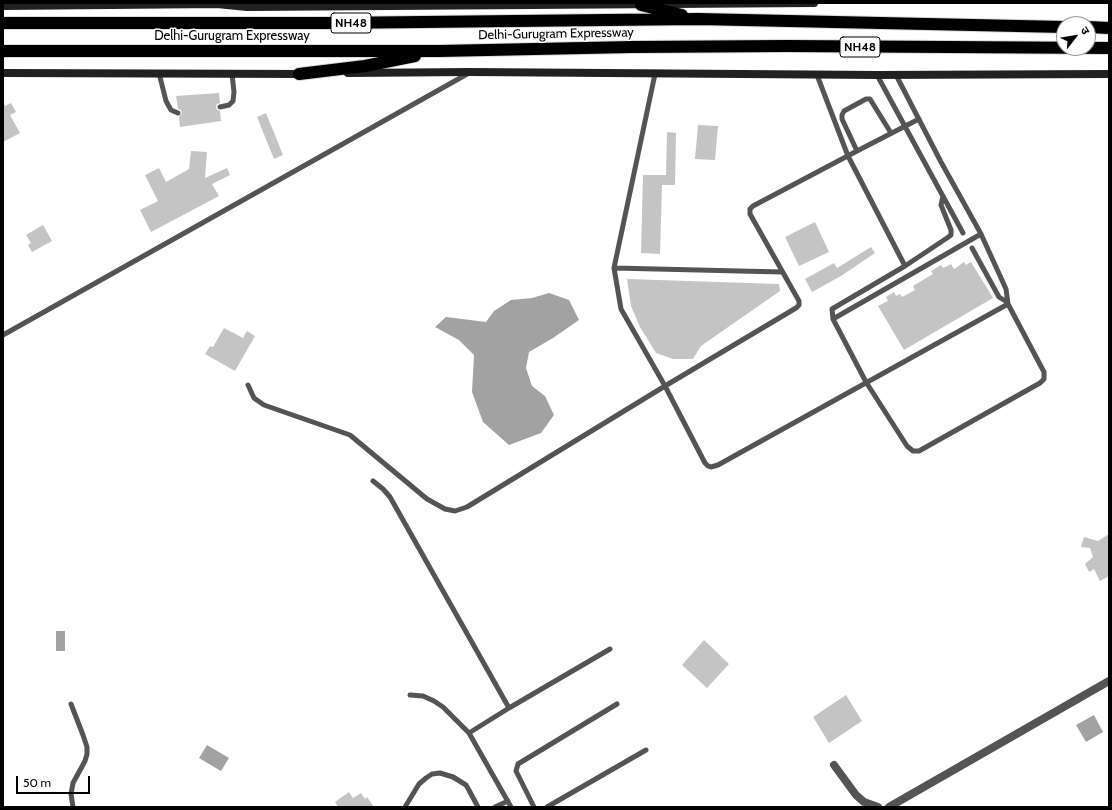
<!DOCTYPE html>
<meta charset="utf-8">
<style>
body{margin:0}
#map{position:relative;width:1112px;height:810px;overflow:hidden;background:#fff;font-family:Cabin,"Noto Sans Devanagari",sans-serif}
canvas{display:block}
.frame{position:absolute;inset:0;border:4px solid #000;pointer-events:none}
.north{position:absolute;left:1056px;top:16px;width:40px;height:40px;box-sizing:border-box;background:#fff;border:1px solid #999;border-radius:50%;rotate:59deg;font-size:11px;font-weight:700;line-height:16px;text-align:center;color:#000}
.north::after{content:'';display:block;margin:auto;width:14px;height:18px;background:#000;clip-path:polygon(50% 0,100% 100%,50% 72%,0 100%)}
.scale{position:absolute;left:16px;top:776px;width:74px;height:18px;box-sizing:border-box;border:2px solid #000;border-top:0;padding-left:5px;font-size:12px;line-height:14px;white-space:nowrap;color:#000;-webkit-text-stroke:3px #fff;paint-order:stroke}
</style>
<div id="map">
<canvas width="1112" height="810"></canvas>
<div class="frame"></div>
<div class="north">उ</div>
<div class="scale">50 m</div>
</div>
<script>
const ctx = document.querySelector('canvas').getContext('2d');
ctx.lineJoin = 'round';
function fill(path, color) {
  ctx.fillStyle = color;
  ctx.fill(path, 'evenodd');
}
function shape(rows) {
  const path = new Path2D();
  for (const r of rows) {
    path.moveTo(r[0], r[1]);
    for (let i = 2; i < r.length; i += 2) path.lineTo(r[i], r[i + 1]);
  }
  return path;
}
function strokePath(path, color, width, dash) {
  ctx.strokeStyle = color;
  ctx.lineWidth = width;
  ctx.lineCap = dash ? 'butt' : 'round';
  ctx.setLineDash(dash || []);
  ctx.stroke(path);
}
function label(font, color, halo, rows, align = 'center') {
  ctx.font = font + ' Cabin,sans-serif';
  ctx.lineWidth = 3;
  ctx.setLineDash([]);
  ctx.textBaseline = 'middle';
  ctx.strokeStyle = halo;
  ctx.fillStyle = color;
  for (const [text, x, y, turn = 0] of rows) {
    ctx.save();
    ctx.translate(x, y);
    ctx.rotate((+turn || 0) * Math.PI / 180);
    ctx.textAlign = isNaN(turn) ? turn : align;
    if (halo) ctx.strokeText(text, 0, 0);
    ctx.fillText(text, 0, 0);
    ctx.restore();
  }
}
const water = shape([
 [549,293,569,300,579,320,553,338,529,352,526,368,532,386,545,396,554,415,541,433,509,445,483,422,472,392,474,355,459,340,435,327,446,317,486,322,494,311,511,300,532,298],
 [56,631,65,631,65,651,56,651],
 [1094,715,1103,732,1086,742,1076,725],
 [207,745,229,758,221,771,199,758]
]);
const building = shape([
 [219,93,220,103,217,104,216,107,217,110,220,111,221,121,180,127,179,117,182,113,181,110,178,109,176,96],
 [3,102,5,106,11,103,16,112,10,115,20,133,3,142],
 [266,113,283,155,274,159,257,117],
 [698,125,718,126,715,160,695,159],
 [667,132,676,133,675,185,662,185,660,254,641,253,643,175,666,175],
 [191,151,207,152,205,178,227,168,230,175,212,184,219,196,151,232,140,210,158,201,145,175,159,168,166,182,189,169],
 [815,222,829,252,799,266,785,237],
 [43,225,52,241,32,252,28,245,31,243,26,235],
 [871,247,875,253,841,276,812,292,805,279,834,263,837,268],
 [964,262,966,265,971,262,993,298,904,350,878,306,888,301,886,297,894,292,896,296,900,294,902,297,915,290,913,286,933,274,931,271,941,265,943,268,951,264,954,269],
 [627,279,779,284,780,291,701,346,693,359,673,359,656,353,640,327,631,306],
 [224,328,243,338,247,331,255,336,235,371,205,354,210,346,213,347],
 [1109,534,1109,576,1100,581,1094,569,1089,572,1085,564,1093,557,1090,548,1081,547,1084,537,1098,541],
 [704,640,729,664,707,688,682,665],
 [846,695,862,721,829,743,813,717],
 [349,792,353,798,361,793,365,799,367,797,374,807,338,807,335,802]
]);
const service = shape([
 [159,73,166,101,171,110,178,113],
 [655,74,614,268,621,309,665,386,705,463,708,466,711,467,718,465,1008,304],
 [817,75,848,156,905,266,832,309,833,319],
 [877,75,963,233],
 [896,75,941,162,981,234,1006,289,1008,304,1044,372,1044,379,1040,383,919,451,913,451,907,446,866,382,833,319,981,234],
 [220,107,229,105,233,101,234,92,232,74],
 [891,133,870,99,866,99,844,111,842,115,842,119,857,151,919,119],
 [972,248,999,297,1007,302],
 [905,266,947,238,951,235,951,230,941,205,943,196],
 [614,268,782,272],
 [3,335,469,73],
 [248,385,254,398,264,405,350,435,427,499,445,509,455,511,467,507,665,386,796,308,799,305,799,301,750,214,750,209,753,206,857,151],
 [373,481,383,489,390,497,509,708,469,733,511,807],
 [410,695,423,696,434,701,443,707,469,733],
 [71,704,83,735,87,747,87,754,85,761,73,783,71,794,73,807],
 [509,708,610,649],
 [405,807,419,784,426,778,432,774,440,773,453,777,466,785,470,792,478,807],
 [495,807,508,801],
 [534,807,516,771,518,764,617,704],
 [547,807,646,750]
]);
const minor = shape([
 [834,765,856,795,864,802,878,807],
 [889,807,1109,681]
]);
const secondary = shape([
 [3,6,217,4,247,7,814,3],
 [3,73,304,74],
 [348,73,470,72,877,75,1109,74]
]);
const motorway = shape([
 [641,5,682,15],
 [3,23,330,23,698,19,1064,27],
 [1088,27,1109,28],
 [3,51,439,51,632,47,787,46,1109,48],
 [299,74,365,66,415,56]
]);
const shields = [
 [351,23,40],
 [860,47,40]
];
const shieldNames = [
 ["NH48",351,23],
 ["NH48",860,47]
];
const streetNames = [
 ["Delhi-Gurugram Expressway",556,34,-1],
 ["Delhi-Gurugram Expressway",232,36]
];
fill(water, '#a2a2a2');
fill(building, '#c4c4c4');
strokePath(motorway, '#dbdbdb', 14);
strokePath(service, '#545454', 5);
strokePath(minor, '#545454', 8);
strokePath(secondary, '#212121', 8);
strokePath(motorway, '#000', 12);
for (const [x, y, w] of shields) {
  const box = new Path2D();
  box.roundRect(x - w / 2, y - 10, w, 20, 3);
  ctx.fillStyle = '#fff';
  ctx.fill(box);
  strokePath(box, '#000', 1);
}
label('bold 12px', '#000', null, shieldNames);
label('13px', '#000', '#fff', streetNames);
</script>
